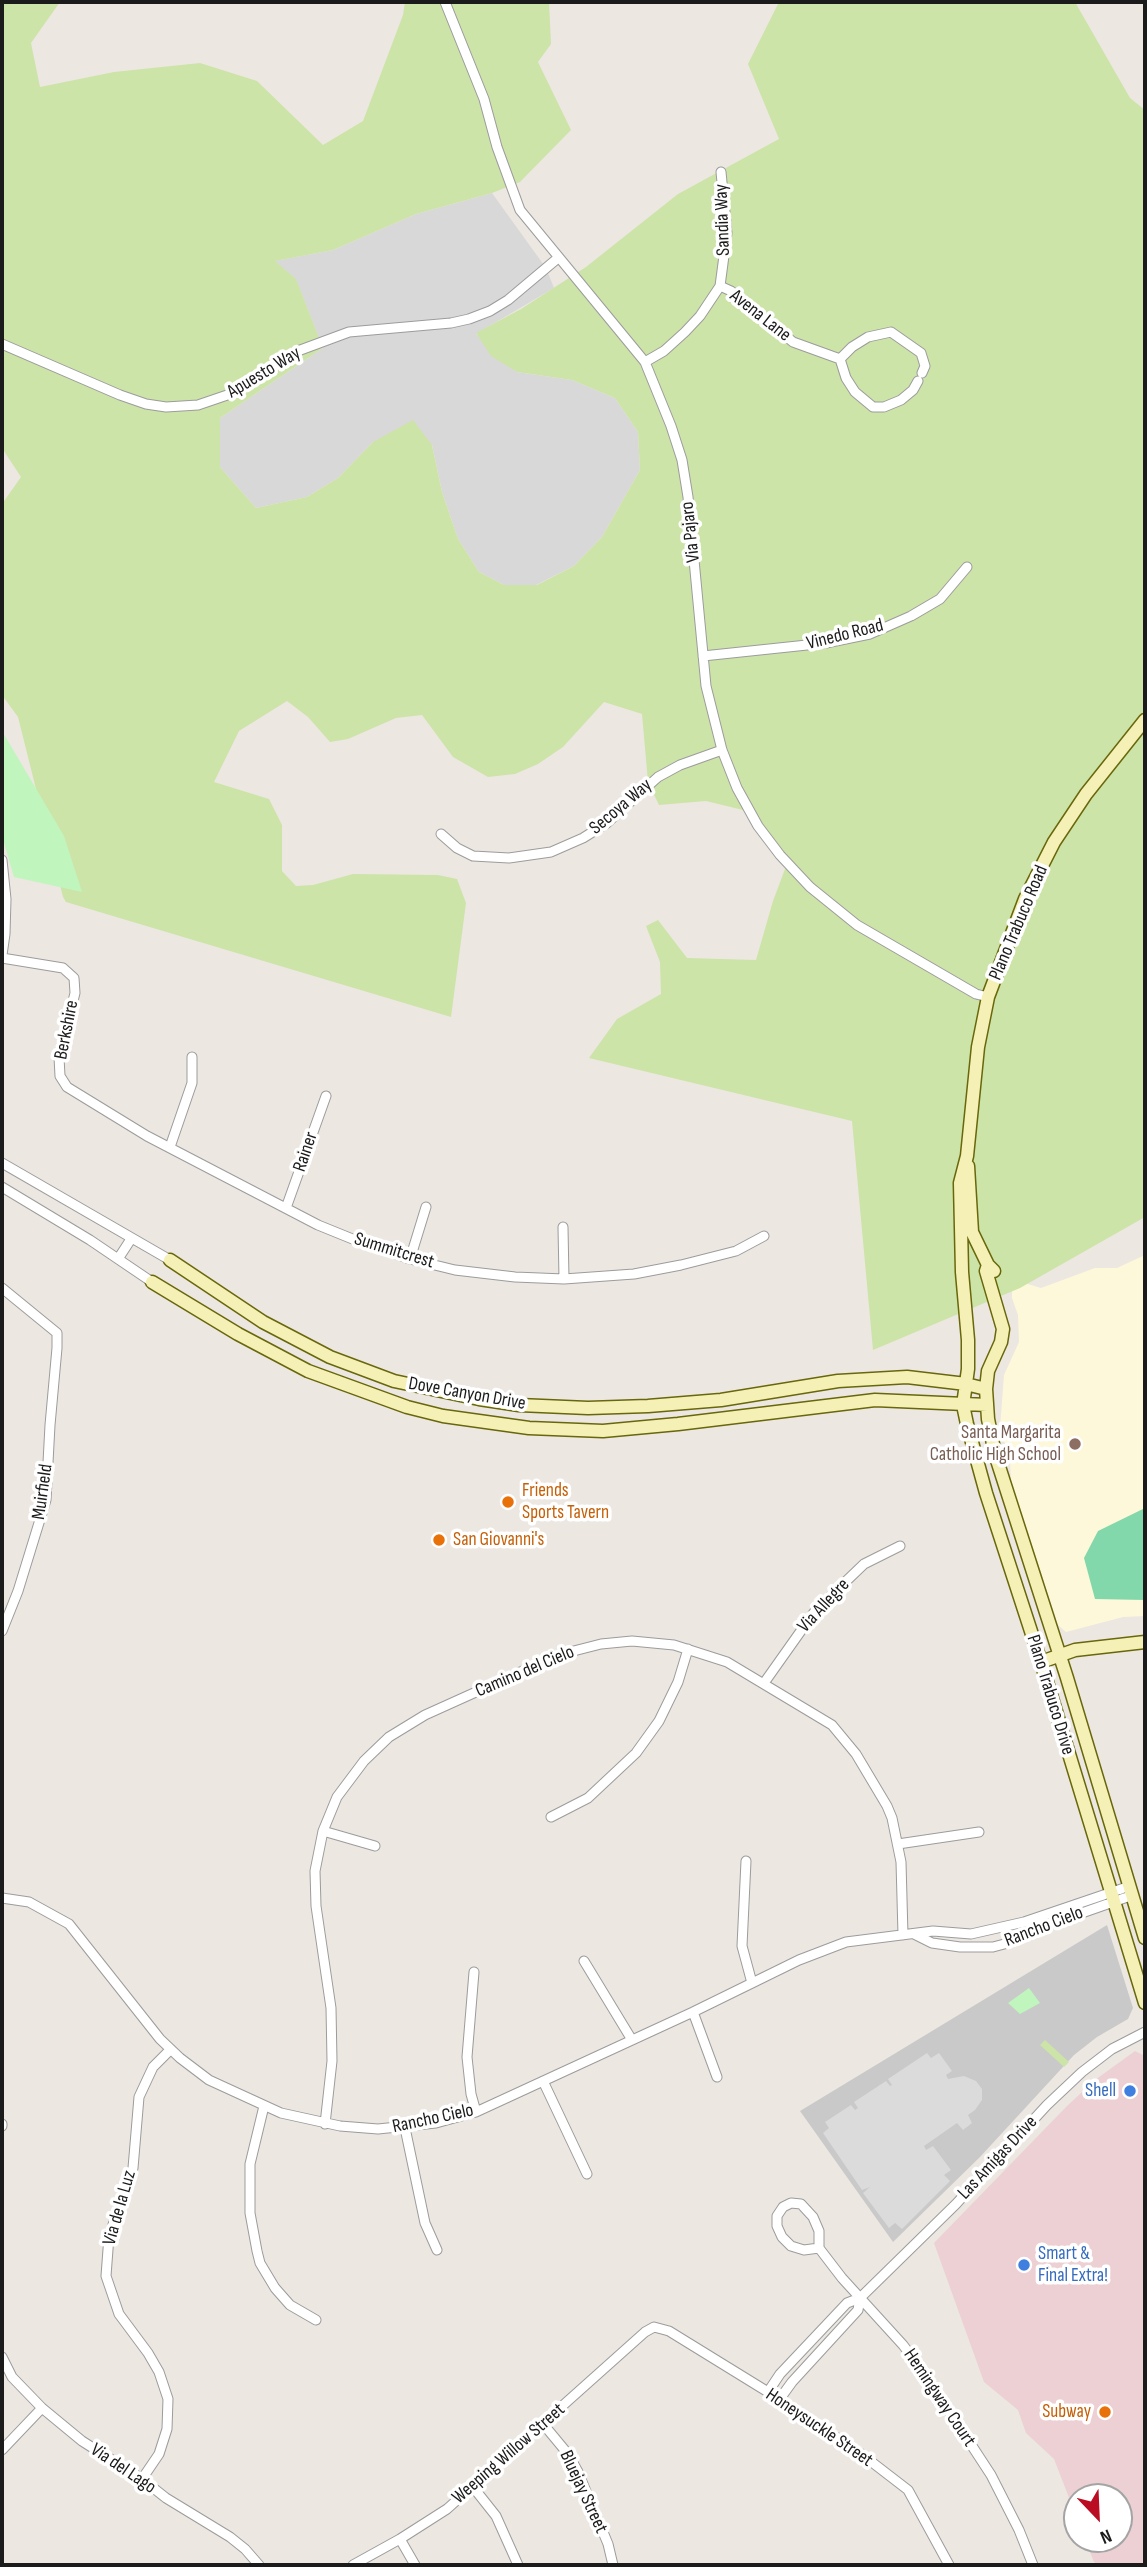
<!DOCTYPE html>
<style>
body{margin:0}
#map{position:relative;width:1147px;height:2567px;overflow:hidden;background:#ece7e1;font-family:"Sofia Sans Condensed",sans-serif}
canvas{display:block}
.frame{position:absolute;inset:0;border:4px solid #1b1b1b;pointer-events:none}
.north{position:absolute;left:1063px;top:2483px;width:70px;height:70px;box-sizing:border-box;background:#fff;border:2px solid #a4a4a4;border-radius:50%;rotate:157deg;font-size:19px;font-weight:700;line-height:28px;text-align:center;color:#1b1b1b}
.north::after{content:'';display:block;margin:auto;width:24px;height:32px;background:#ba0c22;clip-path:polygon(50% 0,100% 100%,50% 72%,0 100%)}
</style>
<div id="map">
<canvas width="1147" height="2567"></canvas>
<div class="frame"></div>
<div class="north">N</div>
</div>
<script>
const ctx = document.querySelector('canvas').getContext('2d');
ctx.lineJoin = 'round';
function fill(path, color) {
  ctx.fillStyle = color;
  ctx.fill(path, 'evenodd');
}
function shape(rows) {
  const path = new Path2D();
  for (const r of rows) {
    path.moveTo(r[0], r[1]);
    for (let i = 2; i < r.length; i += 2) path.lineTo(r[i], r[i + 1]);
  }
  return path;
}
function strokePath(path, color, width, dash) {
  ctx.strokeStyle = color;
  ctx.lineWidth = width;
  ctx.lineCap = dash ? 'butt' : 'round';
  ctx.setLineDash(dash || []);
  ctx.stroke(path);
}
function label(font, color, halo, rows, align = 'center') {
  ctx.font = font + ' "Sofia Sans Condensed",sans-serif';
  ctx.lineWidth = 7;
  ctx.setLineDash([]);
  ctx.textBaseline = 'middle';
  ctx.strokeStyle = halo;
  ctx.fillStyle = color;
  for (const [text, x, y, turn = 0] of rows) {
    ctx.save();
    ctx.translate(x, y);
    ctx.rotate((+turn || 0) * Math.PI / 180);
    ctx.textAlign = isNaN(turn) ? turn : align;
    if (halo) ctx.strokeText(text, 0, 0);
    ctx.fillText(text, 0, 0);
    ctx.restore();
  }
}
const residential = shape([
 [492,193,546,268,554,288,476,334,517,372,572,380,615,398,638,432,640,470,602,537,574,566,536,585,504,585,479,572,458,539,442,492,432,445,373,442,338,478,307,497,256,508,220,467,220,418,323,348,296,280,274,261,333,250,416,214]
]);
const commercial = shape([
 [1135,2051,1145,2056,1145,2565,1098,2565,1094,2562,1085,2539,1119,2539,1119,2497,1077,2497,1077,2518,1054,2459,1026,2433,1018,2410,984,2382,934,2243,1067,2106,1095,2080]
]);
const education = shape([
 [1145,1255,1145,1616,1123,1617,1066,1632,1058,1625,1011,1481,1010,1460,1000,1428,1004,1375,1019,1342,1018,1315,1012,1298,1012,1288,1021,1282,1041,1288,1095,1268,1117,1268]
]);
const religious = shape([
 [1107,1925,1133,2008,1128,2019,1097,2037,1074,2055,980,2157,893,2242,800,2111]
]);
const grass = shape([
 [2,2,60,2,31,43,40,87,114,72,200,63,257,81,323,145,363,121,403,15,405,2,549,2,551,44,538,62,571,130,520,182,492,193,416,214,333,250,275,261,296,279,323,348,220,418,220,467,256,508,307,497,338,478,373,442,413,420,432,445,442,492,458,539,479,572,504,585,537,585,574,566,602,537,640,470,638,432,615,398,572,380,517,372,491,356,476,333,521,309,586,267,678,194,779,139,748,64,779,2,1075,2,1130,98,1145,110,1145,1217,1020,1288,873,1350,852,1121,589,1058,617,1019,661,994,660,962,646,926,658,920,687,958,756,960,773,901,788,861,771,836,747,811,706,801,659,805,648,782,642,714,604,702,563,747,538,764,515,774,488,777,453,757,422,715,396,718,348,739,330,742,308,717,287,701,239,731,214,782,269,799,282,825,282,871,296,886,313,885,353,874,438,875,457,879,466,903,451,1017,66,902,63,897,18,717,2,695,2,504,21,477,2,448],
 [1045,2040,1069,2062,1064,2067,1040,2045]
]);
const park = shape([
 [2,731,64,836,82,892,14,877,2,836],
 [1029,1988,1040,2003,1020,2014,1008,2003]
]);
const pitch = shape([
 [1145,1508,1145,1600,1095,1599,1084,1558,1098,1531]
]);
const parking = shape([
 [927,2053,931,2058,939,2053,952,2071,946,2075,948,2079,964,2076,976,2081,982,2089,982,2100,975,2110,968,2115,972,2123,963,2130,957,2123,924,2146,926,2150,933,2146,951,2170,944,2175,950,2181,902,2229,895,2223,889,2228,863,2193,870,2187,862,2190,823,2133,829,2128,825,2122,851,2105,855,2110,858,2108,854,2102,886,2081,890,2086,892,2085,888,2079]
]);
const street = shape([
 [445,2,484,99,497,147,520,210,645,362,671,426,682,460,688,497,706,686,722,750,737,788,758,826,780,855,810,887,857,925,976,994,988,997],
 [720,286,731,291,793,342,840,359],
 [2,344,120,395,146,404,166,407,198,405,239,391,295,352,349,332,451,323,469,319,490,311,508,300,558,258],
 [645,362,664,351,685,332,700,316,720,286,727,233,721,172],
 [918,381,913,390,901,400,884,407,873,407,855,392,846,378,840,359,852,347,868,337,891,332,921,353,925,366,922,373],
 [703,656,826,643,870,634,911,616,940,599,967,567],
 [441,834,457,848,473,856,509,858,551,852,583,838,607,823,658,777,680,765,722,750],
 [2,860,6,899,5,934,2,955],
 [2,958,63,968,74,978,75,993,59,1057,60,1076,67,1087,147,1136,318,1225,355,1240,410,1259,455,1270,515,1277,564,1279,634,1274,681,1265,736,1251,764,1236],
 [170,1147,192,1083,192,1057],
 [2,1163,170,1260],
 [2,1187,90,1240,152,1282],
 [286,1208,326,1096],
 [563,1227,564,1279],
 [118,1259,131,1239],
 [410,1259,426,1207],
 [2,1288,57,1333,57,1348,50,1425,46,1500,18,1591,2,1631],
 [764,1683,815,1611,864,1564,900,1546],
 [551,1817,588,1798,636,1753,659,1721,678,1682,688,1649],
 [323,1831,375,1846],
 [898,1844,979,1832],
 [746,1861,742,1946,752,1983],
 [2,1898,29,1902,69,1924,160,2039,180,2058,209,2080,281,2113,340,2126,378,2129,436,2123,476,2112,693,2012,799,1960,846,1942,933,1931,971,1934,1024,1922,1130,1886],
 [914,1934,932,1943,960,1947,993,1947,1008,1943,1042,1927,1133,1895],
 [584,1961,632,2040],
 [474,1972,467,2057,471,2094,476,2112],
 [693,2012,717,2077],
 [543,2081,587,2174],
 [264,2106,250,2164,250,2213,257,2251,260,2263,275,2288,290,2305,316,2320],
 [2,2124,2,2126],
 [325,2124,332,2061,331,2008,316,1906,315,1871,323,1831,337,1797,364,1761,389,1737,425,1715,558,1655,601,1644,632,1641,674,1645,727,1662,832,1725,856,1754,887,1806,892,1818,901,1862,903,1935],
 [405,2128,425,2223,437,2250],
 [819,2248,804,2250,791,2246,782,2237,777,2226,777,2216,783,2207,791,2203,801,2204,813,2217,819,2231,819,2248,842,2278,903,2345,925,2374,991,2475,1019,2530,1033,2565],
 [2,2357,12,2377,42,2408,82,2441,142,2479,166,2498,230,2537,245,2549,259,2565],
 [768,2392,780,2374,847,2303,860,2298,956,2204,1047,2105,1082,2072,1112,2049,1145,2032],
 [779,2400,792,2382,858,2310,860,2298],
 [544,2425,568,2454,578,2472,608,2544,613,2565],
 [2,2450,42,2408],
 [142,2479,159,2454,167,2429,168,2399,159,2372,148,2353,119,2314,106,2276,109,2236,133,2168,139,2097,153,2067,170,2050],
 [473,2487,496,2516,518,2565],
 [400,2539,415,2565],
 [353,2565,400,2539,447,2509,645,2332,654,2327,669,2331,768,2392,860,2453,908,2490,949,2565]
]);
const secondary = shape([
 [1145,720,1086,794,1054,842,1025,899,988,997,978,1047,967,1156,960,1183,962,1272,968,1340,968,1369,963,1405,967,1424,986,1493,1041,1662,1145,2003],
 [968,1166,972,1232,988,1265,994,1271],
 [170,1260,263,1322,330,1357,394,1381,479,1399,519,1405,588,1408,648,1406,721,1400,838,1381,907,1377,966,1384,986,1389],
 [988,1265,986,1271,1003,1329,1001,1342,988,1371,986,1389,988,1419,995,1454,1067,1678,1145,1938],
 [152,1282,238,1334,308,1371,407,1407,443,1416,529,1428,603,1431,678,1424,875,1400,987,1405],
 [1041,1662,1075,1650,1145,1642]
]);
const markers = [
 [1075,1444,7,"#8d6e63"],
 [508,1502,7,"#e8710a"],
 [439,1540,7,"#e8710a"],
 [1130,2091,7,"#3f7fe0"],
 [1024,2265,7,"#3f7fe0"],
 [1105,2412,7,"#e8710a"]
];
const streetNames = [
 ["Sandia Way",723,220,-92],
 ["Avena Lane",760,316,38],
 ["Apuesto Way",264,373,-31],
 ["Via Pajaro",691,532,-96],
 ["Vinedo Road",845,635,-14],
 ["Secoya Way",621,807,-40],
 ["Plano Trabuco Road",1019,923,-67],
 ["Berkshire",67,1030,-79],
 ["Rainer",306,1152,-71],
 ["Summitcrest",394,1251,17],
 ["Dove Canyon Drive",467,1394,10],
 ["Muirfield",43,1492,-82],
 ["Via Allegre",824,1606,-47],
 ["Camino del Cielo",525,1672,-23],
 ["Plano Trabuco Drive",1050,1695,73],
 ["Rancho Cielo",1044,1927,-21],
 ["Rancho Cielo",433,2119,-12],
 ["Las Amigas Drive",998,2158,-47],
 ["Via de la Luz",120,2208,-74],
 ["Hemingway Court",939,2398,56],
 ["Honeysuckle Street",819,2428,34],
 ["Weeping Willow Street",509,2454,-41],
 ["Via del Lago",123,2469,34],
 ["Bluejay Street",583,2492,65]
];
const educationNames = [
 ["Santa Margarita",1061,1433],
 ["Catholic High School",1061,1455]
];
const foodNames = [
 ["Friends",522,1491],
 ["Sports Tavern",522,1513],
 ["San Giovanni's",453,1540],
 ["Subway",1091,2412,"right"]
];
const shopNames = [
 ["Shell",1116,2091],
 ["Smart &",1038,2254,"left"],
 ["Final Extra!",1038,2276,"left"]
];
fill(residential, '#d9d8d8');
fill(commercial, '#ecd0d3');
fill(education, '#fdf8d9');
fill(religious, '#c9c9c9');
fill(grass, '#cde4a8');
fill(park, '#c1f5be');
fill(pitch, '#82d7ab');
fill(parking, '#dbdbdb');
strokePath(street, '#9c9c9c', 11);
strokePath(secondary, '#69670b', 15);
strokePath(street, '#fff', 9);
strokePath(secondary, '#f5f0b6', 12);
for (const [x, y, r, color] of markers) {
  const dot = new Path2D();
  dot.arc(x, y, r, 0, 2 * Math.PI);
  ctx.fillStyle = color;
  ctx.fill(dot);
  strokePath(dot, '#fff', 2.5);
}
label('19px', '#1b1b1b', '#fff', streetNames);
label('19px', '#785e54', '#fff', educationNames, 'right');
label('19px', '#c56008', '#fff', foodNames, 'left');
label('19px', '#366cbe', '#fff', shopNames, 'right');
</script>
